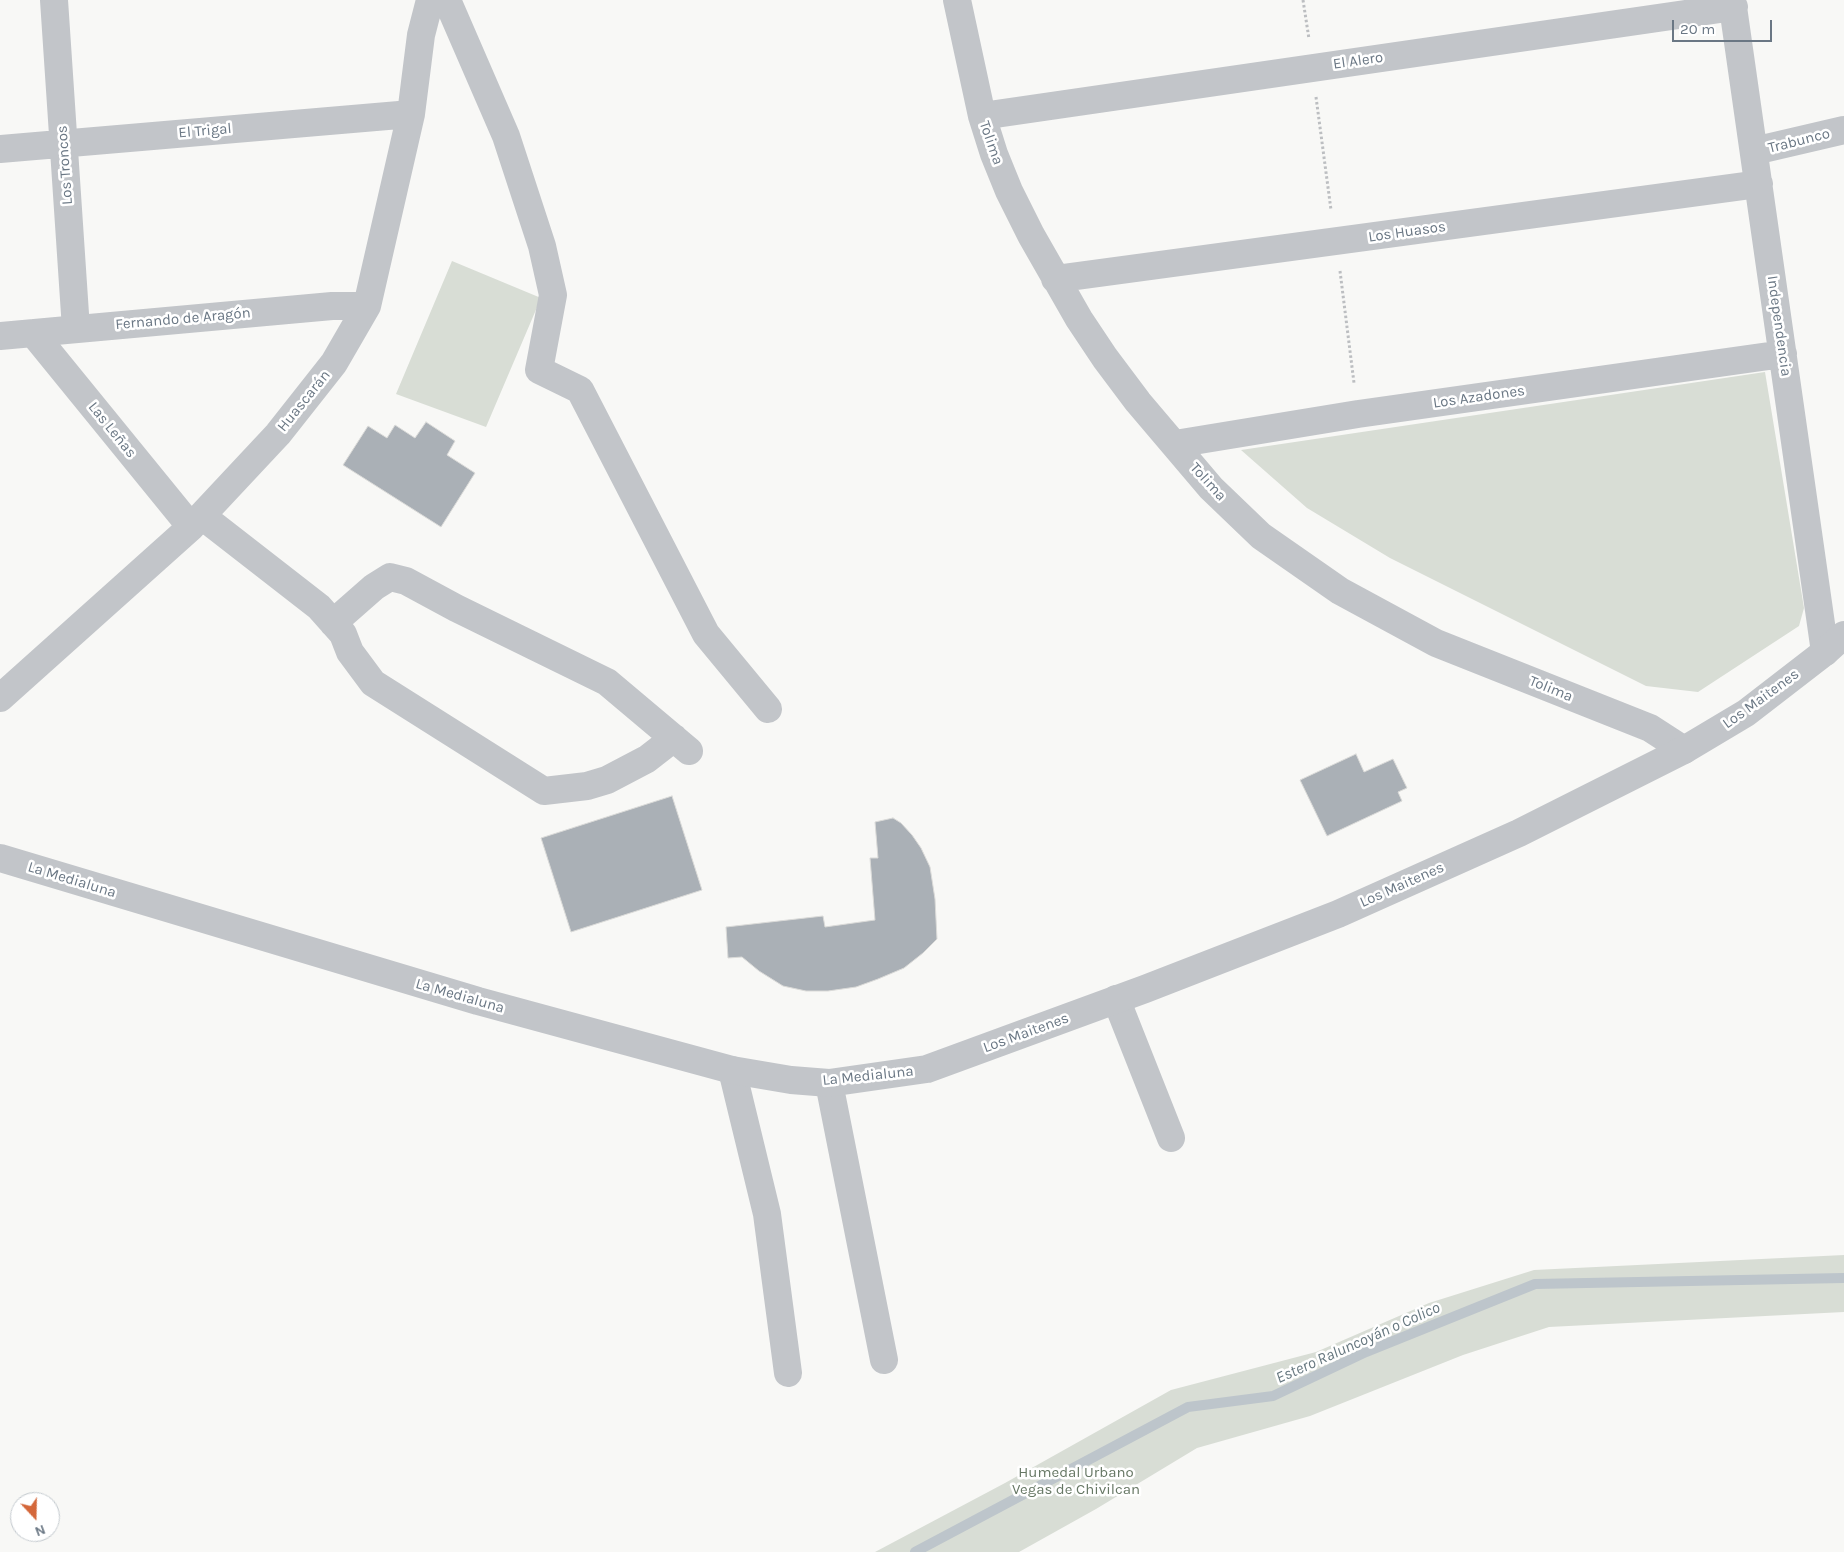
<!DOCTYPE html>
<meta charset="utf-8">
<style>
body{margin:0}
#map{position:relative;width:1844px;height:1552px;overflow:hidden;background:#f8f8f6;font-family:Karla,sans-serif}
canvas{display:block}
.north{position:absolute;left:10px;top:1492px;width:50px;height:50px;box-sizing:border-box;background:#fff;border:1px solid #c3c9ce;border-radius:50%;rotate:159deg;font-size:14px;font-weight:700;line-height:20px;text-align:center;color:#6a7784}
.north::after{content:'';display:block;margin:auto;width:18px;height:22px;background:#d4673a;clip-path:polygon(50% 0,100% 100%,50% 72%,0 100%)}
.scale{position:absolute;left:1672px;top:20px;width:100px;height:22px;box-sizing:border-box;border:2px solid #6a7784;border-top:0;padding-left:6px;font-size:15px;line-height:18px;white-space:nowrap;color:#6a7784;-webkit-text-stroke:4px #fff;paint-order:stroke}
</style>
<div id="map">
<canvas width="1844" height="1552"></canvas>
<div class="north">N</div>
<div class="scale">20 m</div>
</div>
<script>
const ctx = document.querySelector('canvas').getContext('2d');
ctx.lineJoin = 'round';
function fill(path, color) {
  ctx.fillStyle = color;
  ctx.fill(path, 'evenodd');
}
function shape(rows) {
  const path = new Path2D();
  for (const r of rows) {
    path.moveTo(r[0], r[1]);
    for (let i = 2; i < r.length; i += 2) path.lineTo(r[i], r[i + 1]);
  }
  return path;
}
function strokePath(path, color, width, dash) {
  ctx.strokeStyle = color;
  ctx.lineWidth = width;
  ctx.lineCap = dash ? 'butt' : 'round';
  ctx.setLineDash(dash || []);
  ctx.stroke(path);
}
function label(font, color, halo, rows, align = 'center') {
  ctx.font = font + ' Karla,sans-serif';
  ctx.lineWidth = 5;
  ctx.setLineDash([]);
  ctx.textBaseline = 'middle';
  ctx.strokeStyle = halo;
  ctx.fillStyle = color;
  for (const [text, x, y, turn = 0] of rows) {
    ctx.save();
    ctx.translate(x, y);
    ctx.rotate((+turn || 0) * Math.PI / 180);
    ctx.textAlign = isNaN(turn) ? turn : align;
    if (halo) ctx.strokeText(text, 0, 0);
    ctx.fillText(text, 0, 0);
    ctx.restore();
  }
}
const green = shape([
 [452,261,541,298,486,427,396,394],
 [1765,372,1804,608,1799,626,1698,692,1646,686,1390,558,1307,508,1241,450],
 [1844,1255,1844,1312,1549,1327,1463,1355,1310,1416,1197,1448,1096,1509,1019,1552,875,1552,1005,1483,1171,1390,1316,1352,1429,1303,1534,1270]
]);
const stream = shape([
 [915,1552,1188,1407,1273,1396,1366,1352,1535,1284,1844,1278]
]);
const building = shape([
 [426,422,455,441,447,455,475,473,441,527,343,465,368,426,387,438,395,425,415,438,426,422],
 [1356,754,1364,772,1393,759,1407,788,1398,792,1402,801,1327,836,1300,780,1356,754],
 [672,796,702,890,571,932,541,838,672,796],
 [893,818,901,823,912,835,921,848,930,867,935,899,937,939,923,953,904,968,878,979,856,987,828,991,806,991,783,986,759,971,742,957,728,958,726,927,823,916,825,927,875,920,870,858,878,858,875,822,893,818]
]);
const path = shape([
 [1303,0,1309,39],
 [1316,97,1331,210],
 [1340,271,1354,383]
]);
const minor = shape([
 [54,0,76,329],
 [447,0,506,136,542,246,553,295,539,370,580,390,706,634,768,709],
 [957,0,982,116,994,154,1009,191,1031,235,1079,319,1105,358,1138,402,1211,488,1261,536,1340,591,1436,643,1650,728,1684,750],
 [1732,0,1825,652],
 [982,116,1734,7],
 [0,149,411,114],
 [1754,151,1844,130],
 [1055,279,1759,184],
 [33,333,191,527],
 [0,336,332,306,367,306],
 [1175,444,1358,414,1783,354],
 [202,516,319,607,343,634,350,652,373,683,544,791,587,786,607,780,647,759,674,738],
 [333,623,374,587,390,577,406,581,456,608,607,682,689,751],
 [0,698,191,527,278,434,334,363,367,306,411,114,421,35,430,0],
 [1116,999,1171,1138],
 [732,1070,767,1214,788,1373],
 [829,1083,884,1360]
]);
const tertiary = shape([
 [0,858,478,1001,732,1070,791,1080,829,1083,927,1069,1145,989,1338,914,1519,833,1684,750,1746,713,1825,652,1844,635]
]);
const streetNames = [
 ["El Alero",1358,61,-8],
 ["El Trigal",205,131,-5],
 ["Trabunco",1799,141,-14],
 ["Tolima",991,143,71],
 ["Los Troncos",65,165,-94],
 ["Los Huasos",1407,232,-8],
 ["Fernando de Aragón",183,319,-5],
 ["Independencia",1779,326,82],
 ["Los Azadones",1479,397,-8],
 ["Huascarán",304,401,-51],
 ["Las Leñas",112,430,51],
 ["Tolima",1208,482,48],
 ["Tolima",1551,689,22],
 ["Los Maitenes",1761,699,-36],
 ["La Medialuna",72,880,17],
 ["Los Maitenes",1402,885,-24],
 ["La Medialuna",460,996,16],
 ["Los Maitenes",1026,1033,-20],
 ["La Medialuna",868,1076,-6]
];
const parkNames = [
 ["Humedal Urbano",1076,1473],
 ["Vegas de Chivilcan",1076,1490]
];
const waterNames = [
 ["Estero Raluncoyán o Colico",1358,1343,-24]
];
fill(green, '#d8ddd5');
strokePath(stream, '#bdc5cb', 10);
fill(building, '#aab0b6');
strokePath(building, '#dadad8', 1);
strokePath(path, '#bcbec1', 3, [2.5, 2.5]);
strokePath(minor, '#c2c5c9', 28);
strokePath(tertiary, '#c2c5c9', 28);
label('15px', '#6a7784', '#fff', streetNames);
label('15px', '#667764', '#fff', parkNames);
label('italic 16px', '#66777f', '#fff', waterNames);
</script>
